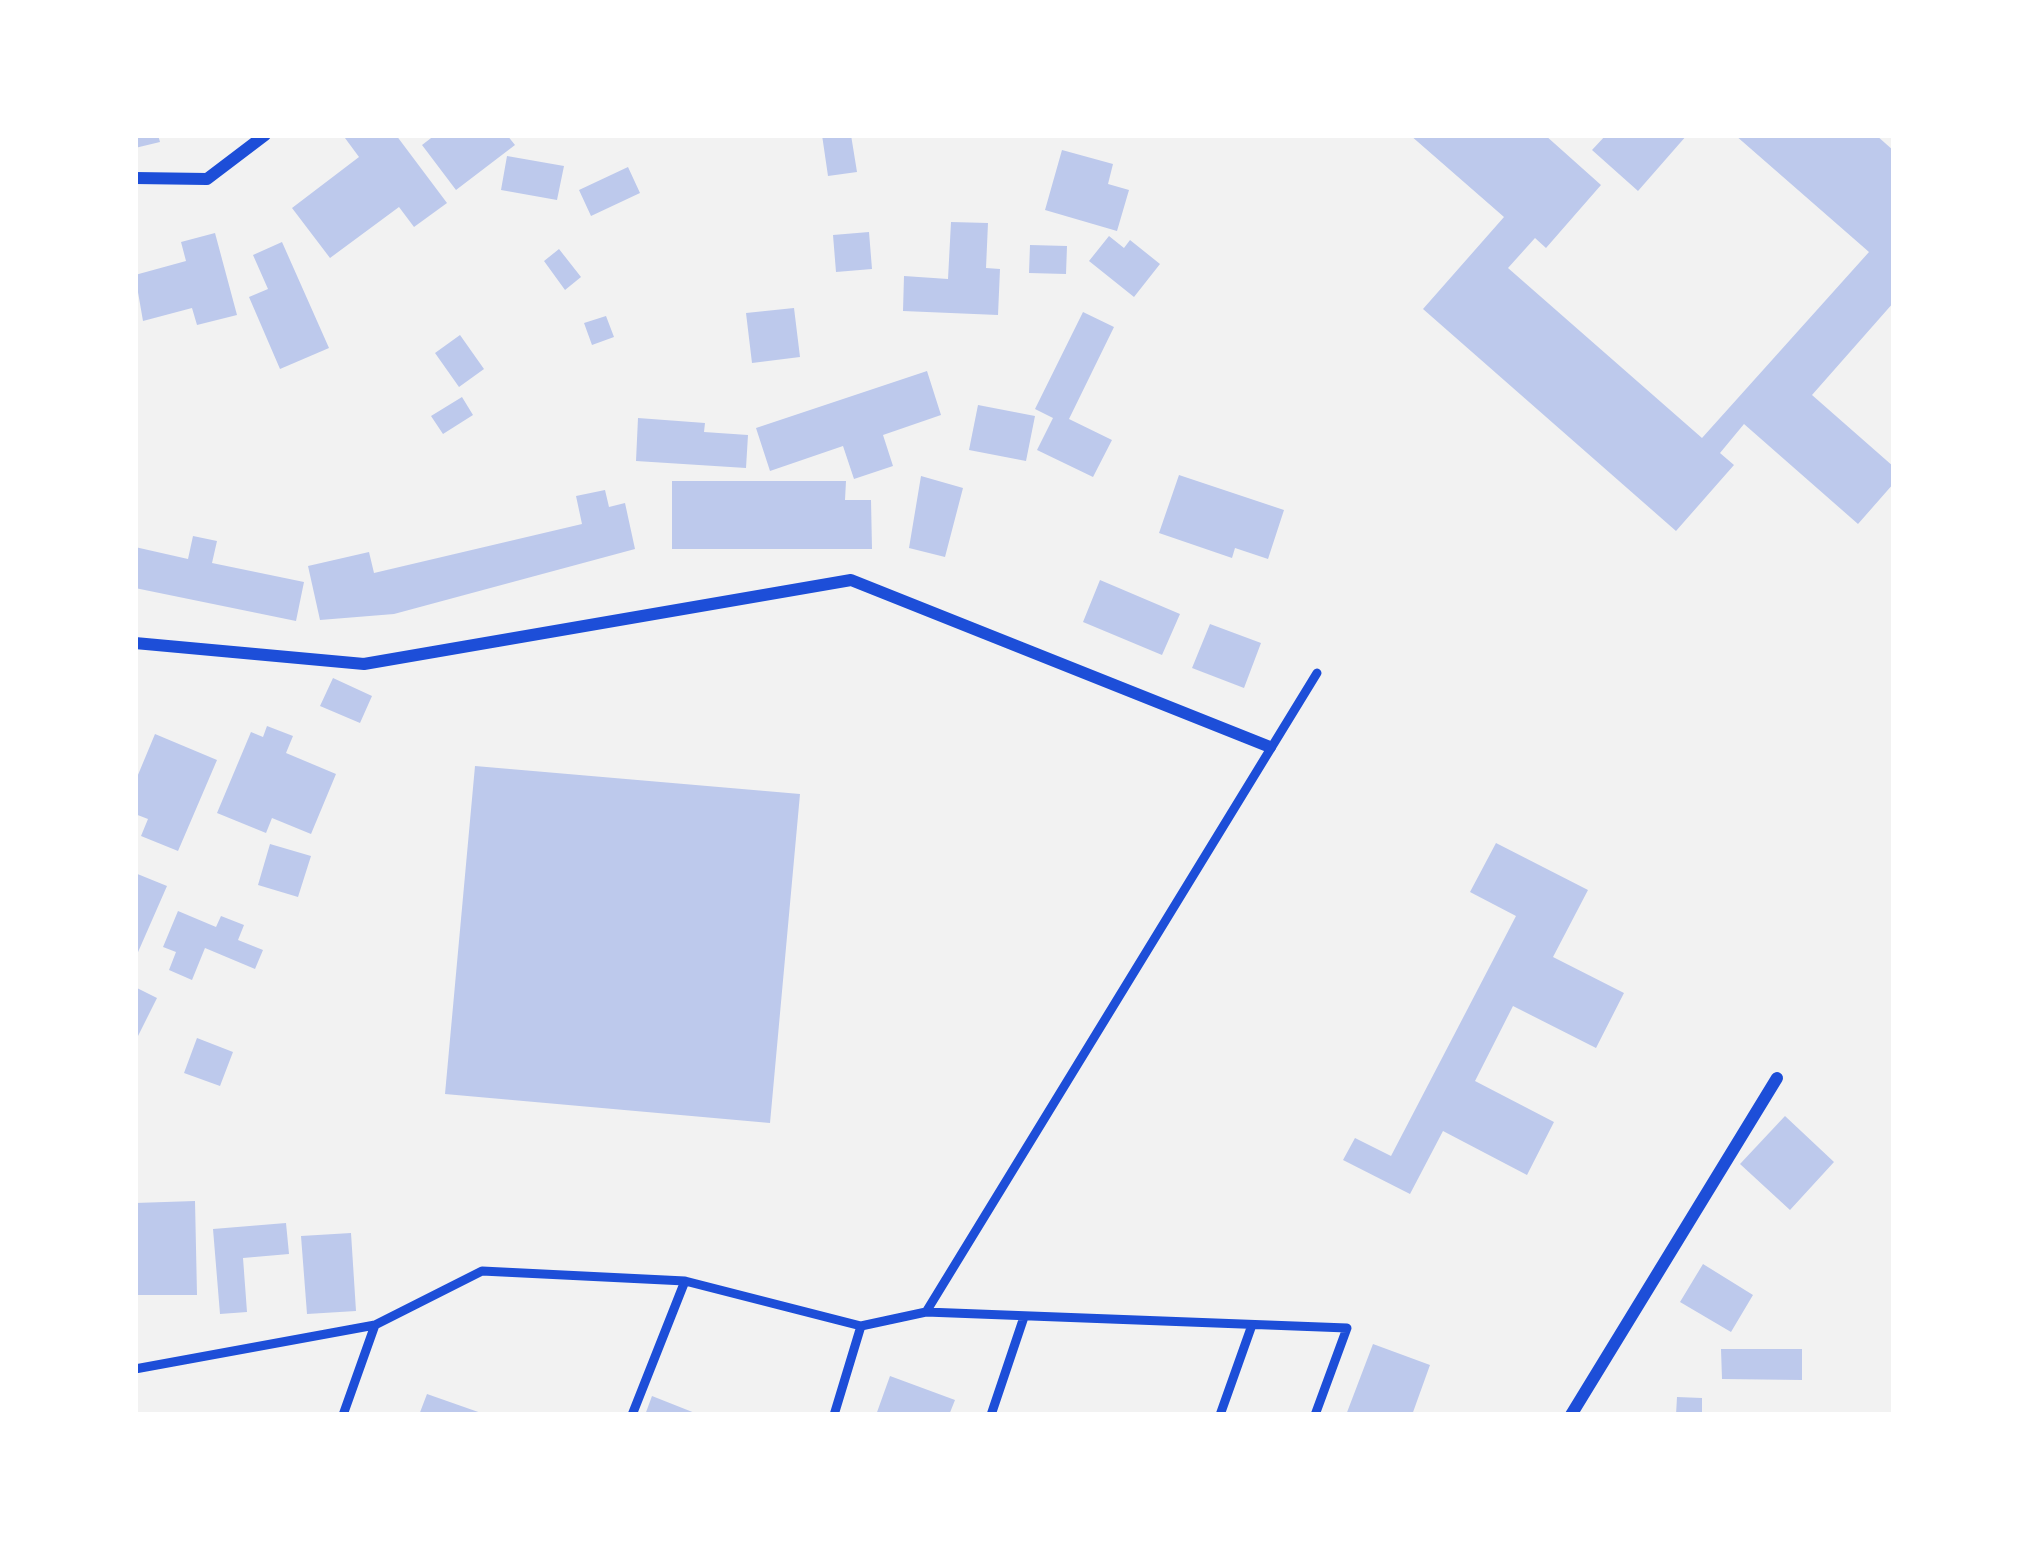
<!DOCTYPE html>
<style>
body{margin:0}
#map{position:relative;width:2029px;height:1550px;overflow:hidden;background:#f2f2f2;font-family:"Work Sans",sans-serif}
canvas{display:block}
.frame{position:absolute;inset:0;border:138px solid #fff;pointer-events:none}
</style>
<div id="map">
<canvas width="2029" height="1550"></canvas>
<div class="frame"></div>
</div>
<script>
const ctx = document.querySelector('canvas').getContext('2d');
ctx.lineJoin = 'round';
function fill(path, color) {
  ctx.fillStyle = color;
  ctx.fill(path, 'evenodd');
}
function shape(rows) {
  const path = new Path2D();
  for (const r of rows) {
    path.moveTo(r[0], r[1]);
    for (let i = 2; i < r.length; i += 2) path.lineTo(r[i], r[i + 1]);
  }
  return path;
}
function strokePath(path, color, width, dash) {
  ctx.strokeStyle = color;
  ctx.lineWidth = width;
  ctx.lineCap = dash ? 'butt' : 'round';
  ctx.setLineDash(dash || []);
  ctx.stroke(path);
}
const building = shape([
 [135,135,158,135,160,142,135,148],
 [349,135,396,135,447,203,414,227,399,207,330,258,292,208,359,157,345,138],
 [435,135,507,135,515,145,456,190,422,145],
 [822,135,851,135,857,172,828,176],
 [1410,135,1545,135,1601,185,1546,248,1535,238,1508,268,1702,438,1869,252,1735,135,1876,135,1894,151,1894,302,1812,395,1894,467,1894,483,1858,524,1744,424,1720,453,1734,465,1676,531,1423,309,1504,217],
 [1606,135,1687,135,1638,191,1592,150],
 [1062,150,1113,164,1108,184,1129,190,1117,231,1045,210],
 [507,156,564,166,557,200,501,190],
 [628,167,640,193,591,216,579,190],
 [951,222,988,223,986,268,1000,269,998,315,903,311,904,276,948,279],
 [869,232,872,269,836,272,833,235],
 [215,233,237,315,197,325,192,308,143,321,135,275,186,261,181,242],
 [1109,236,1124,248,1130,240,1160,264,1134,297,1089,261],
 [282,242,329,348,280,369,249,297,268,289,253,255],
 [1030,245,1067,246,1066,274,1029,273],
 [559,249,581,277,565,290,544,261],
 [794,308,800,357,752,363,746,313],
 [1083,312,1114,327,1069,419,1112,440,1093,477,1037,450,1053,418,1035,409],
 [606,316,614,337,592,345,584,323],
 [460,335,484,369,459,387,435,353],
 [927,371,941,415,883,435,893,466,854,479,843,446,770,471,756,428],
 [462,397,473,415,443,434,431,416],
 [978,405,1035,416,1026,461,969,450],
 [638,418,705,423,704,432,748,435,746,468,636,461],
 [1179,475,1284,510,1268,559,1235,548,1232,558,1159,533],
 [921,476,963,488,945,557,909,548],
 [672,481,846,481,845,500,871,500,872,549,672,549],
 [605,490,609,507,625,503,635,549,394,614,320,620,308,566,369,552,374,573,582,524,576,496],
 [193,536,217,541,212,563,304,582,296,621,135,588,135,547,188,559],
 [1100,580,1180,614,1162,655,1083,622],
 [1210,624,1261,643,1244,688,1192,668],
 [333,678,372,696,360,723,320,706],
 [267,726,293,736,286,753,336,774,311,834,272,818,266,833,217,813,251,732,263,737],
 [155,734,217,760,178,851,141,836,148,819,135,814,135,782],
 [475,766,800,794,770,1123,445,1094],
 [1496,843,1588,890,1553,957,1624,993,1596,1048,1513,1006,1475,1081,1554,1122,1527,1175,1443,1131,1410,1194,1343,1160,1355,1138,1391,1156,1516,916,1470,892],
 [270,844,311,856,298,897,258,885],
 [135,873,167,886,135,959],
 [178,911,216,927,221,916,244,925,238,940,263,950,255,969,205,948,192,980,169,970,176,952,163,947],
 [135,987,157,998,135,1042],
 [197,1038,233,1052,220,1086,184,1073],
 [1785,1116,1834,1162,1790,1210,1740,1164],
 [195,1201,197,1295,135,1295,135,1203],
 [286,1223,289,1254,243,1258,247,1312,220,1314,213,1229],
 [351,1233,356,1311,307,1314,301,1236],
 [1703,1264,1753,1295,1731,1332,1680,1302],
 [1373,1344,1430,1365,1412,1415,1346,1415],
 [1721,1349,1802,1349,1802,1380,1722,1379],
 [890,1376,955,1400,949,1415,876,1415],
 [427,1394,484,1414,484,1415,419,1415],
 [652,1396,700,1415,645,1415],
 [1677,1397,1702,1398,1702,1415,1676,1415]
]);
const service = shape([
 [926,1312,1317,673],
 [861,1326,926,1312,1347,1328,1315,1415],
 [135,1369,375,1325,482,1271,685,1281,861,1326,834,1415],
 [343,1415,375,1325],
 [632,1415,685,1281],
 [991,1415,1024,1317],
 [1220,1415,1252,1325]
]);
const minor = shape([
 [135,178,207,179,265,135],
 [135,643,364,664,851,580,1270,747],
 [1571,1415,1777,1078]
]);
fill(building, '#bdc9ec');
strokePath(service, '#1d4ed8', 9);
strokePath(minor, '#1d4ed8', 12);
</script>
